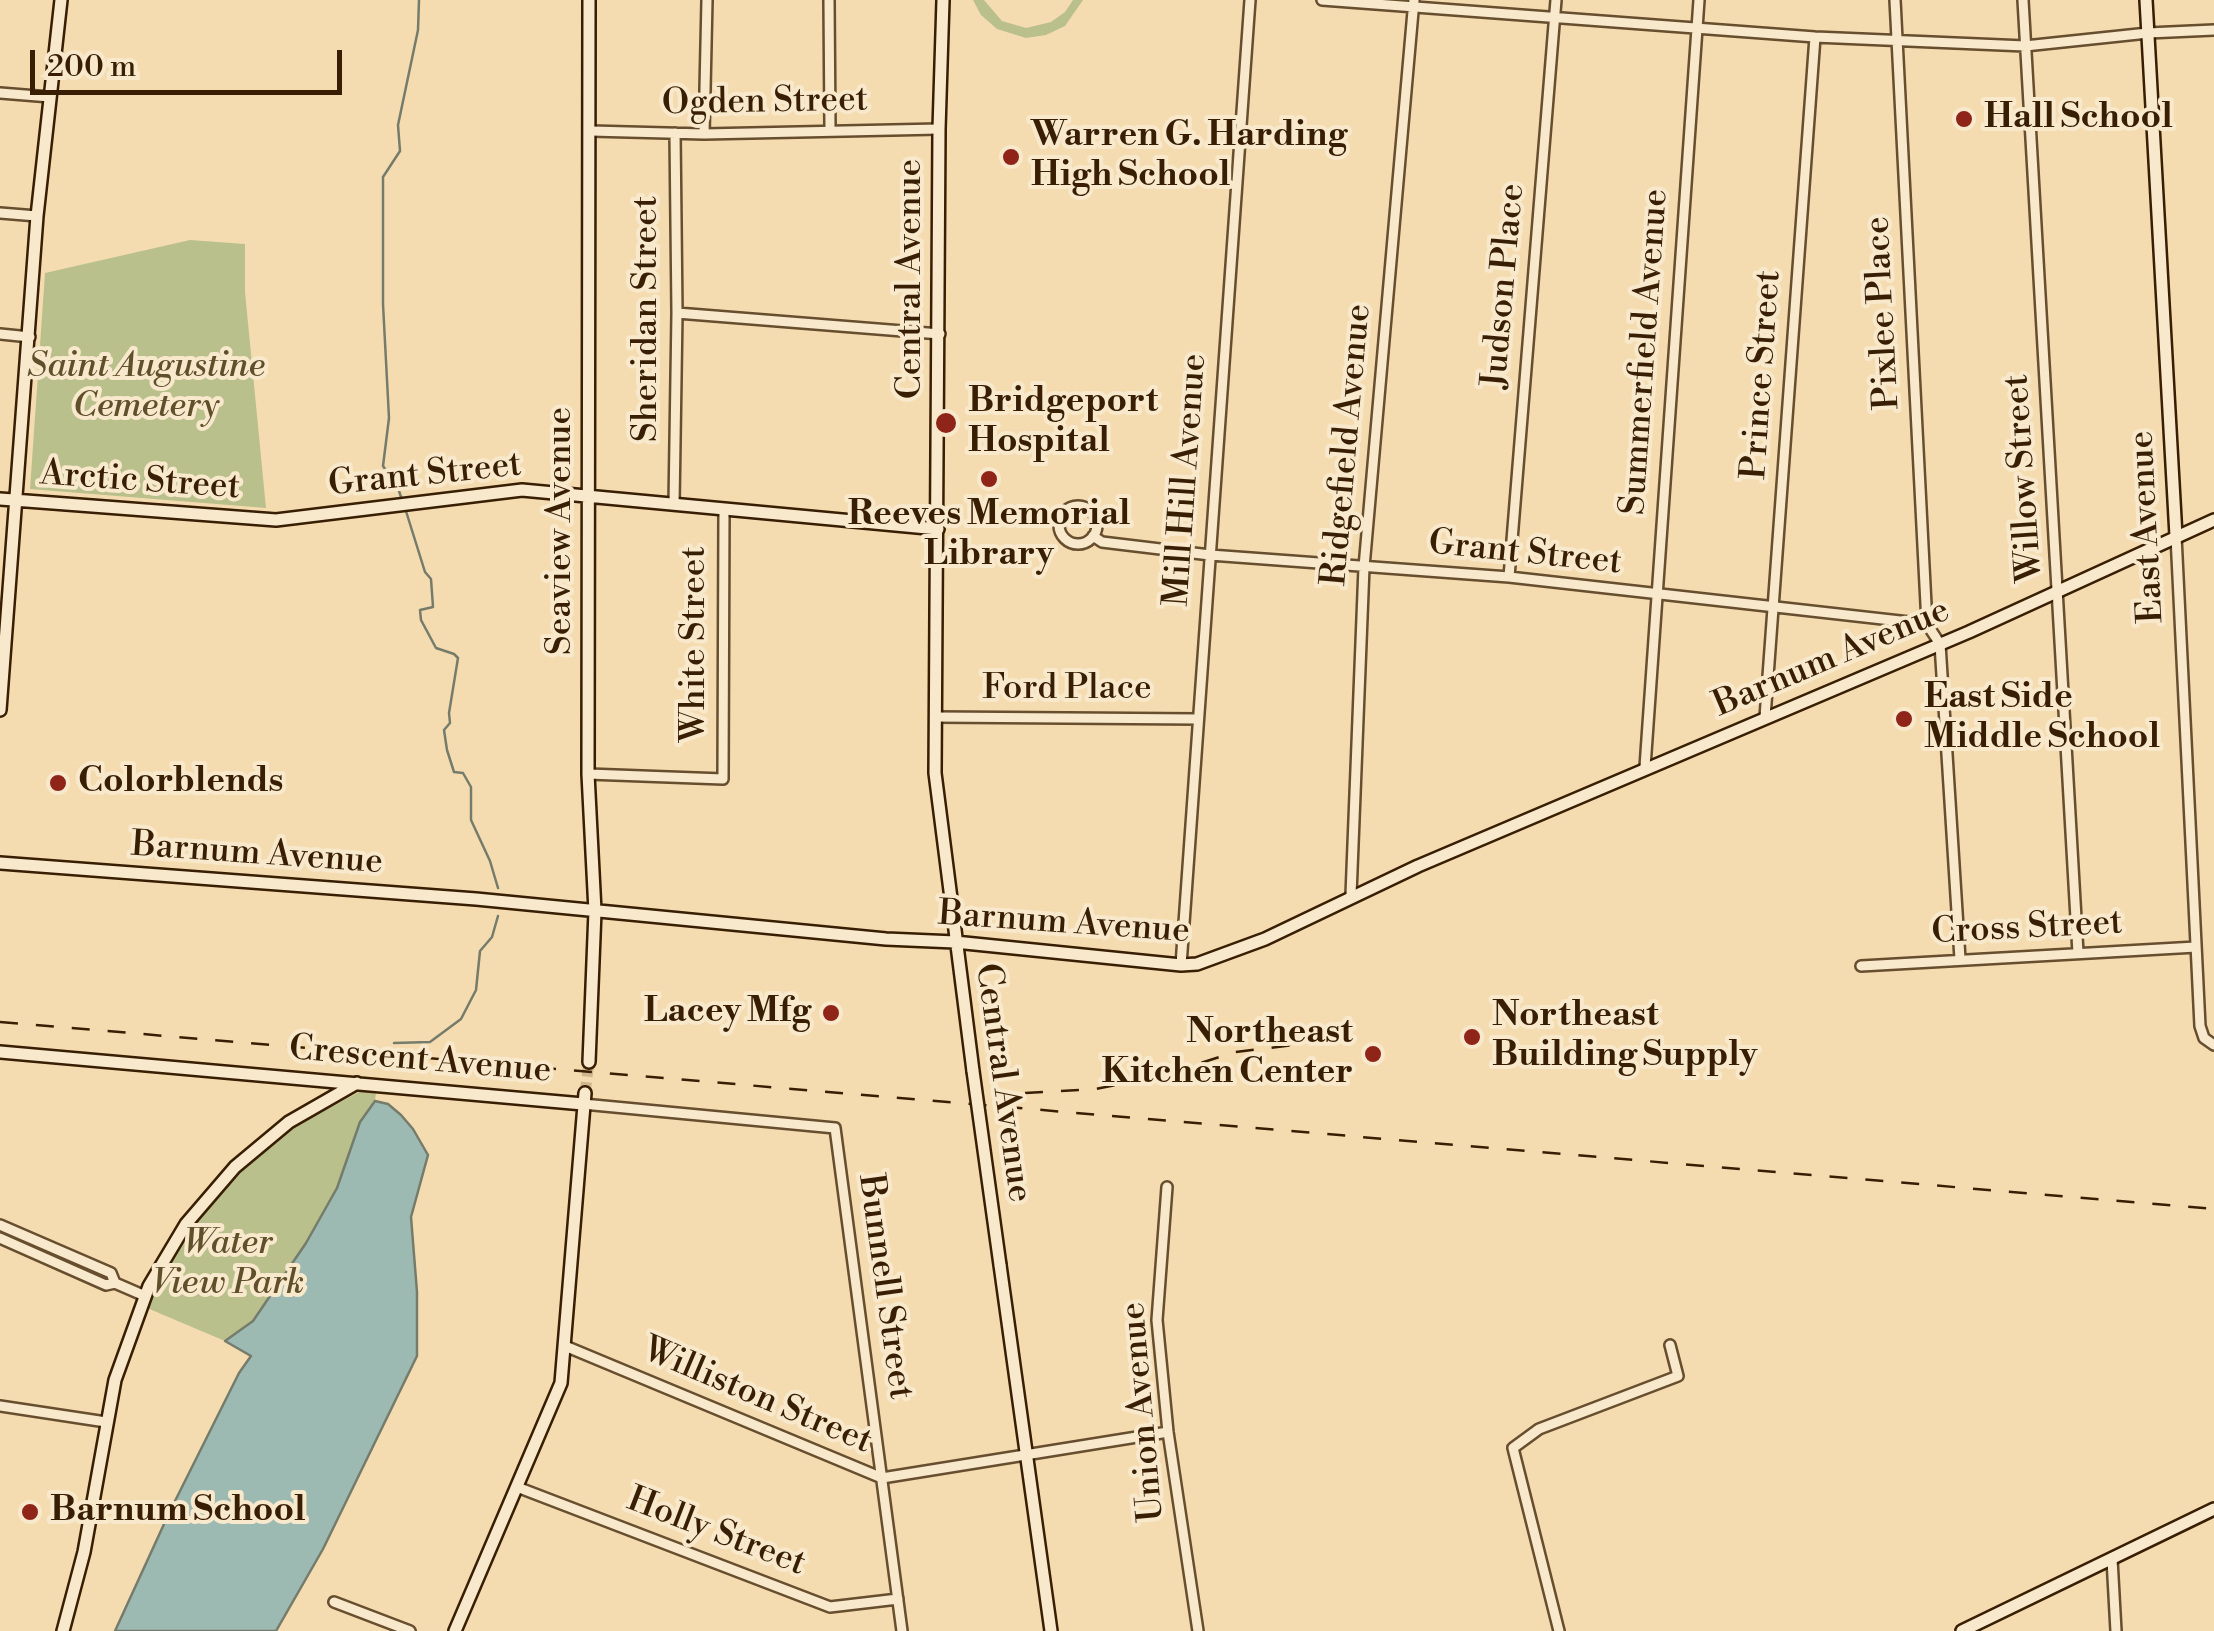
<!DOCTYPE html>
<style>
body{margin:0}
#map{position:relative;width:2214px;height:1631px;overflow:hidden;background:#f5dcb0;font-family:"Libre Bodoni",serif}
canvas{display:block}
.scale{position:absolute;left:30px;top:50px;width:312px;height:45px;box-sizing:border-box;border:5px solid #381e02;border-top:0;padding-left:12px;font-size:30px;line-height:35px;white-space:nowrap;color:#381e02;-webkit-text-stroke:8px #f8e8cc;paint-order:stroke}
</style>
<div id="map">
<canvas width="2214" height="1631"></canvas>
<div class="scale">200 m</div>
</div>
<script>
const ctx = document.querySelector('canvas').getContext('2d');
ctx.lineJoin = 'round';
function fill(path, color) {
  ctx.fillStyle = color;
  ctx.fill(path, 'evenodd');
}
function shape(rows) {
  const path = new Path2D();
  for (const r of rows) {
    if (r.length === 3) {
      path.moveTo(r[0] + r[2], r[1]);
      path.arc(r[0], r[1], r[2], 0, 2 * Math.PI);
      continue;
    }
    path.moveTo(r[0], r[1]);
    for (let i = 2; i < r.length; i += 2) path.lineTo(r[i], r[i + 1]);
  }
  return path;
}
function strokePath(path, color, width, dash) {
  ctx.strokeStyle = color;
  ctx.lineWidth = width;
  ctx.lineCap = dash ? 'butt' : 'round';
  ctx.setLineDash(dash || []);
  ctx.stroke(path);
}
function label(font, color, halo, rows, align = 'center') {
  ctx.font = font + ' "Libre Bodoni",serif';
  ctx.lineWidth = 8;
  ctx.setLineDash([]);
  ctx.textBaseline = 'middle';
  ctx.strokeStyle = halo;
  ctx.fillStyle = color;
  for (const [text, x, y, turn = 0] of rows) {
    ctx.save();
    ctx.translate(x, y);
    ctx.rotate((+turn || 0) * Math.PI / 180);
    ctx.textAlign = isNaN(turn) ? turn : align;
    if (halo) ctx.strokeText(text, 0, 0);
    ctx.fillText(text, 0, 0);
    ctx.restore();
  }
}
const green = shape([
 [973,0,984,0,1002,21,1026,28,1051,22,1065,12,1073,0,1083,0,1065,26,1046,35,1026,38,997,29,981,15],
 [190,240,245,244,245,292,266,508,30,489,45,273],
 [361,1091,376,1092,375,1101,360,1122,337,1188,306,1243,253,1321,225,1341,147,1308,182,1242,225,1186,264,1150,298,1125]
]);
const water = shape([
 [375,1101,388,1104,401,1115,413,1129,428,1155,411,1217,417,1292,417,1356,323,1549,276,1631,115,1631,170,1511,239,1373,251,1356,225,1341,253,1321,306,1243,337,1188,360,1122,375,1101]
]);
const stream = shape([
 [402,500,398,488,383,466,389,418,383,304,383,177,400,151,398,125,418,30,419,0],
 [405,508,425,572,431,579,433,607,420,610,421,620,436,648,454,654,458,658,449,713,450,723,444,730,447,750,454,772,463,773,471,787,471,820,490,861,498,888],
 [394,1043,430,1042,461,1019,476,990,480,951,492,937,498,916]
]);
const secondaryTunnel = shape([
 [585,1093,589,1062]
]);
const street = shape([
 [829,0,830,129],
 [1322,0,1815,37,2025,46,2148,33,2214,30],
 [1895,0,1927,624],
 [2023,0,2078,953],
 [0,93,50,97],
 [591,131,704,134,939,129],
 [704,134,707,0],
 [0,213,37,216],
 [677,313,940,334],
 [0,334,30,337],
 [674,504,677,313,675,133],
 [1078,525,19],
 [1093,536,1102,542,1210,555,1509,577,1927,624,1940,644,1960,959],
 [2176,536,2200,1026,2204,1038,2214,1045],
 [1509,577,1556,0],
 [935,717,1198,719],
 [1765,717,1815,37],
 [1645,767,1699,0],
 [588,774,723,779,724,509],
 [1351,895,1364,567,1414,0],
 [1181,965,1250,0],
 [1861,966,2196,947],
 [583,1104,835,1128,902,1631],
 [1167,1187,1157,1320,1168,1432,1198,1631],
 [0,1225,111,1273,115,1283],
 [0,1238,106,1285,115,1283,145,1296],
 [565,1346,882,1478,1168,1432],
 [0,1406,106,1422],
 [517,1487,830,1607,898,1599],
 [2112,1559,2116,1631],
 [334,1602,410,1631],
 [1559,1631,1513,1448,1539,1429,1678,1376,1670,1345]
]);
const secondary = shape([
 [943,0,939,129,935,773,973,1071],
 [2146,0,2176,536],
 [0,499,276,520,522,490,938,529],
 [0,710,37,216,61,0],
 [0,863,476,899,886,939,955,942,1181,965,1197,964,1265,939,1418,866,1969,632,2214,520],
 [0,1052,583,1104],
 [589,1062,595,911,588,774,589,0],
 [1000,1265,1051,1631],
 [63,1631,84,1552,115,1380,149,1286,186,1224,235,1167,289,1122,357,1083],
 [455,1631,561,1383,585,1093],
 [1962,1631,2214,1509]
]);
const rail = shape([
 [0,1022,2214,1209],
 [1025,1093,1096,1089,1160,1076,1235,1052,1320,1042]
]);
const secondaryBridge = shape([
 [973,1071,1000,1265]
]);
const markers = [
 [1964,119,10,"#8f2418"],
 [1011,157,10,"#8f2418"],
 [946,423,12,"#8f2418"],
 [989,479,10,"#8f2418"],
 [1904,719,10,"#8f2418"],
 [58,783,10,"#8f2418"],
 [831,1013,10,"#8f2418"],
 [1472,1037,10,"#8f2418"],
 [1373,1054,10,"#8f2418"],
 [30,1512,10,"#8f2418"]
];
const streetNames = [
 ["Ogden Street",765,103,-1],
 ["Central Avenue",912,279,-90],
 ["Judson Place",1505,286,-85],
 ["Pixlee Place",1884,313,-93],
 ["Sheridan Street",648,319,-90],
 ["Summerfield Avenue",1646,352,-86],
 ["Prince Street",1763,375,-86],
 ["Ridgefield Avenue",1348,445,-85],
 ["Grant Street",425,476,-6],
 ["Willow Street",2025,478,-94],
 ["Mill Hill Avenue",1187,480,-86],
 ["Arctic Street",140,482,4],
 ["East Avenue",2148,527,-93],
 ["Seaview Avenue",562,531,-90],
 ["Grant Street",1525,554,6],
 ["White Street",696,644,-90],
 ["Barnum Avenue",1832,659,-23],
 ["Ford Place",1067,690],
 ["Barnum Avenue",257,855,4],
 ["Barnum Avenue",1064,924,4],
 ["Cross Street",2027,929,-3],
 ["Crescent Avenue",420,1061,5],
 ["Central Avenue",1002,1083,82],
 ["Bunnell Street",884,1287,82],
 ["Williston Street",757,1397,23],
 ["Union Avenue",1144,1412,-95],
 ["Holly Street",716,1533,21]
];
const poiNames = [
 ["Hall School",1984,119],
 ["Warren G. Harding",1031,137],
 ["High School",1031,177],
 ["Bridgeport",968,403],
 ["Hospital",968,443],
 ["Reeves Memorial",989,516,"center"],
 ["Library",989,556,"center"],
 ["East Side",1924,699],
 ["Middle School",1924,739],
 ["Colorblends",78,783],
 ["Lacey Mfg",811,1013,"right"],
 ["Northeast",1492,1017],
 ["Building Supply",1492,1057],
 ["Northeast",1353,1034,"right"],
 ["Kitchen Center",1353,1074,"right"],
 ["Barnum School",50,1512]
];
const parkNames = [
 ["Saint Augustine",146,368],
 ["Cemetery",146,408],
 ["Water",228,1245],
 ["View Park",228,1285]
];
fill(green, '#bac08c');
fill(water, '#9dbab2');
strokePath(water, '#757c6c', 2.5);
strokePath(stream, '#757c6c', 2.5);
strokePath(secondaryTunnel, '#cfb68d', 11, [11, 5.5]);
strokePath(street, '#674e2e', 14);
strokePath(secondary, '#381e02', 16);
strokePath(street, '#f8e8cc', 9);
strokePath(secondary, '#f8e8cc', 11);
strokePath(rail, '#381e02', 2.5, [18, 18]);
strokePath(secondaryBridge, '#381e02', 16, []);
strokePath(secondaryBridge, '#f8e8cc', 11);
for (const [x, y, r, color] of markers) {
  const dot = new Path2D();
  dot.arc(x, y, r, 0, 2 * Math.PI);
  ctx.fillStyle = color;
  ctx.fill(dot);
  strokePath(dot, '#f8e8cc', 4);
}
label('35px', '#381e02', '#f8e8cc', streetNames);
label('bold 35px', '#381e02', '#f8e8cc', poiNames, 'left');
label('italic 35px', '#5f4f2b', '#f8e8cc', parkNames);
</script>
